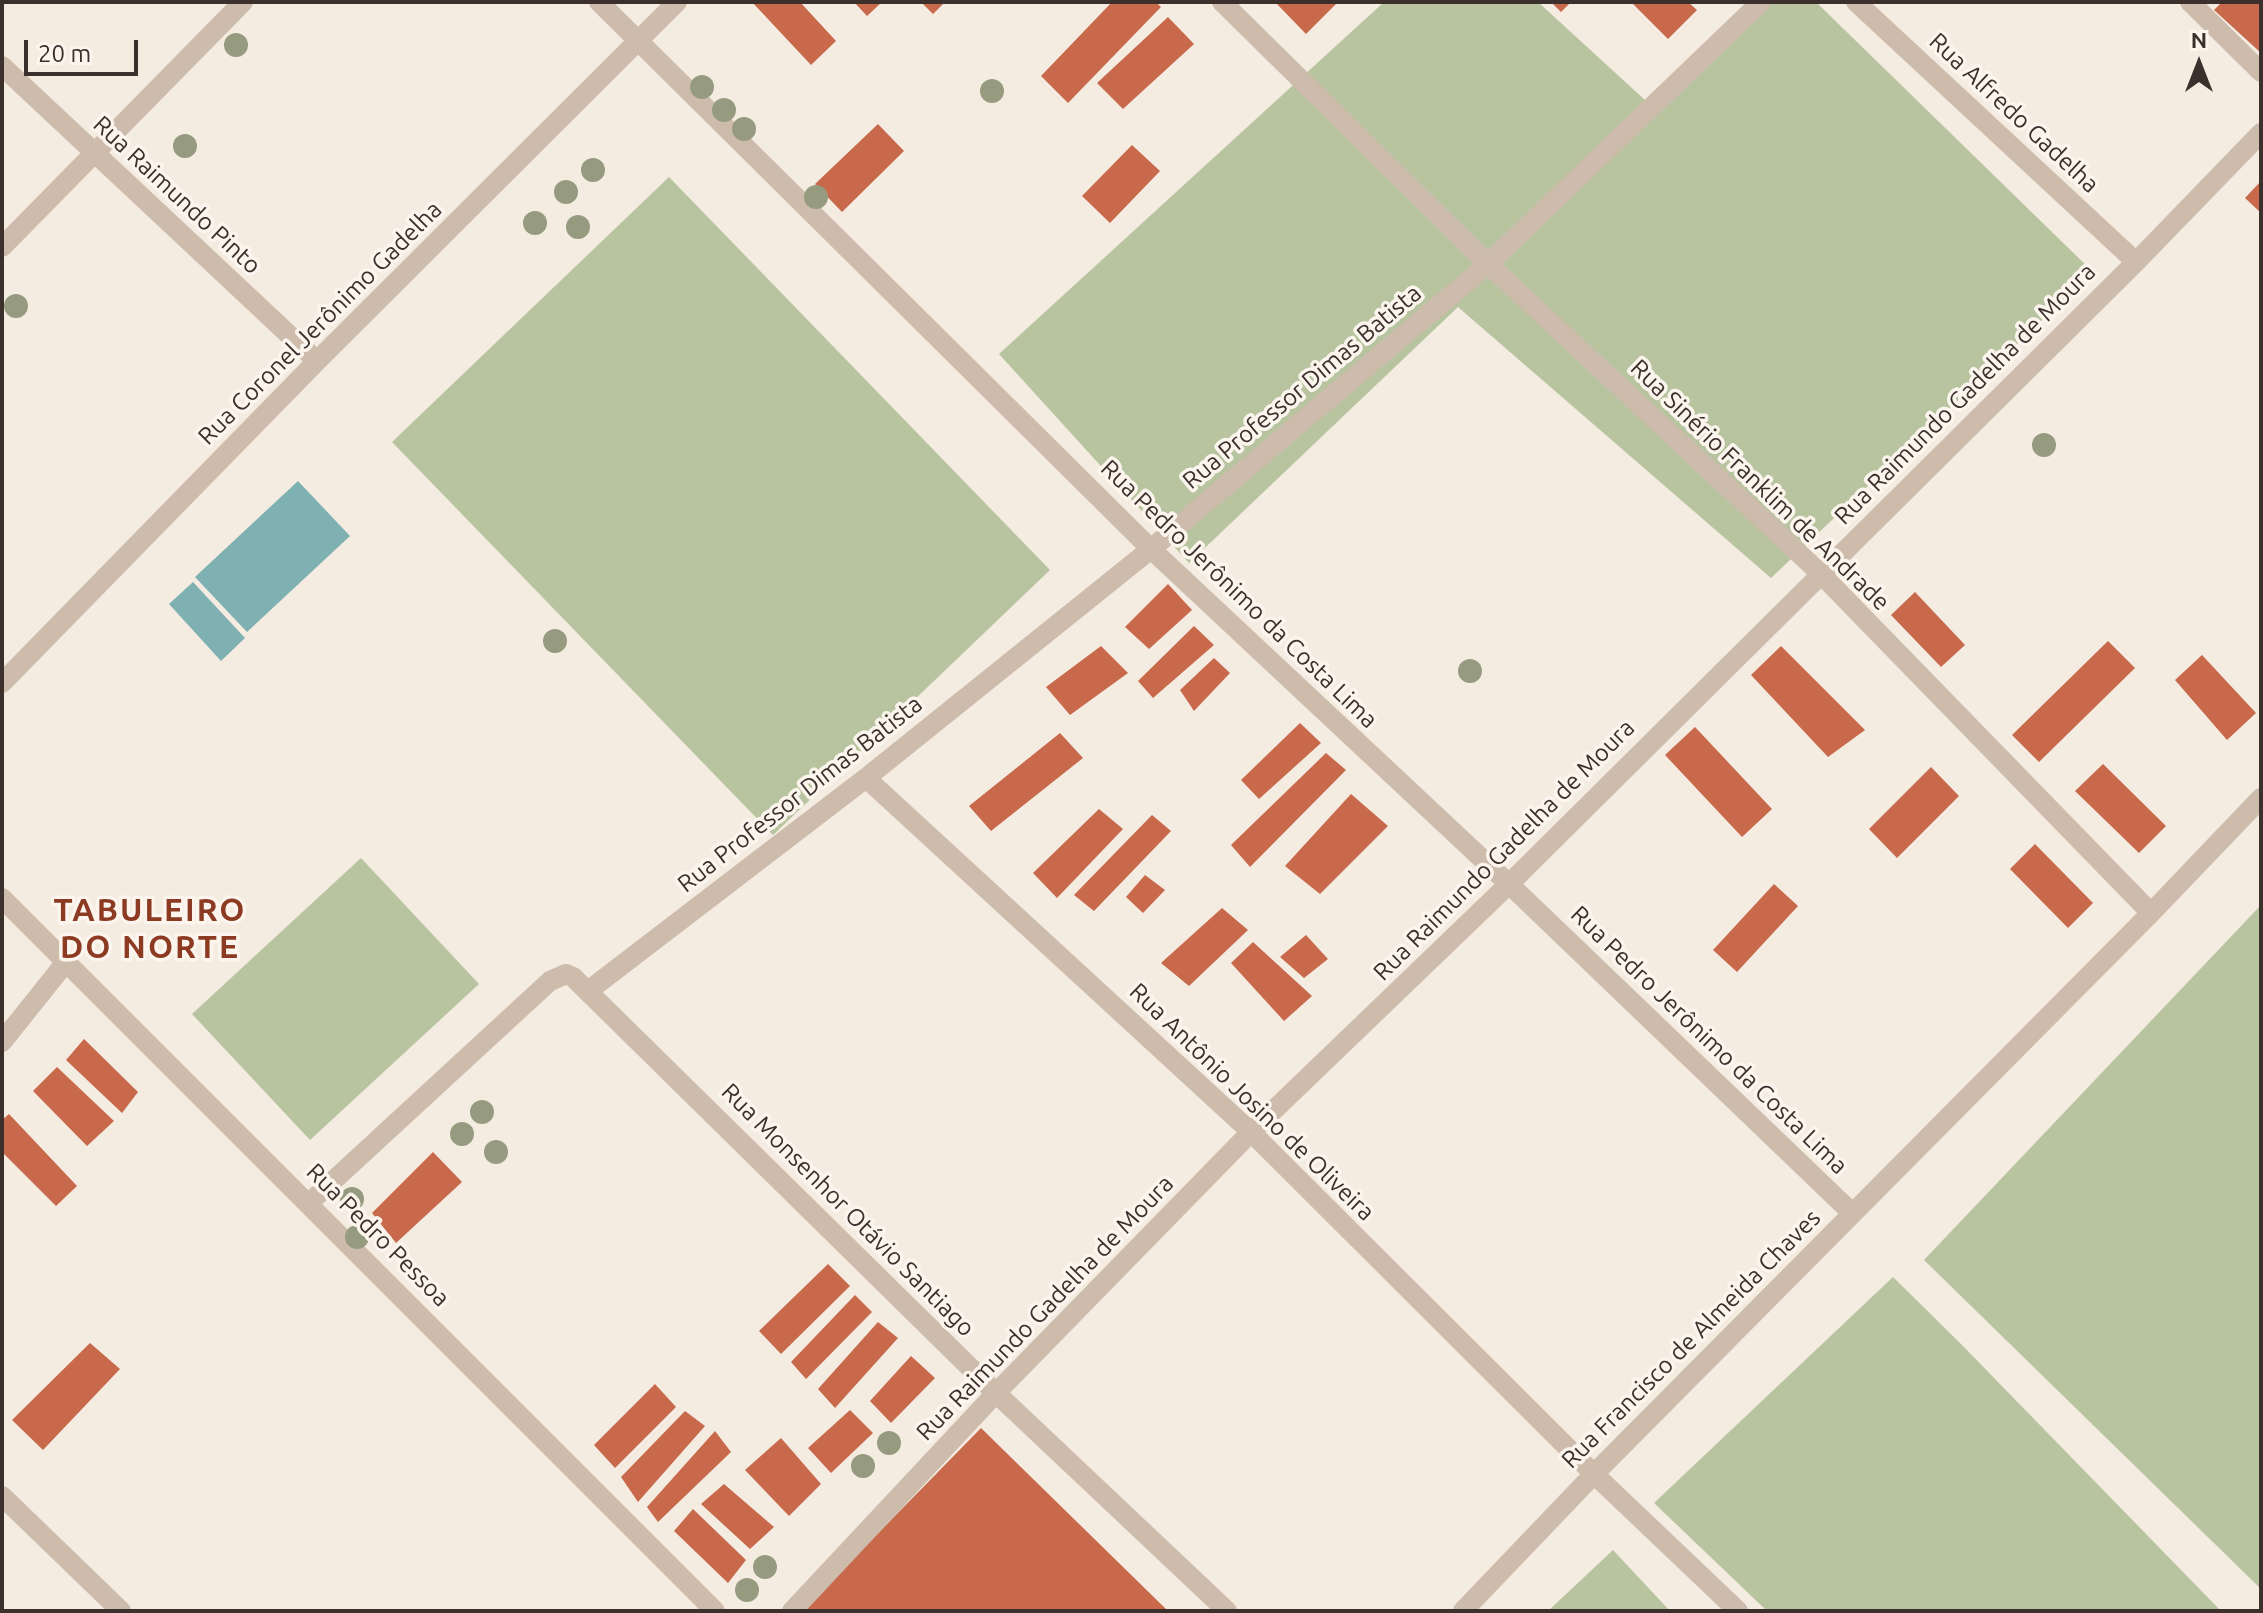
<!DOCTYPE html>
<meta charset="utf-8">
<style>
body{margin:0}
#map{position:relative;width:2263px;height:1613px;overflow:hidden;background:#f4ebe1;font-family:Ubuntu,sans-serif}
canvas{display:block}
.frame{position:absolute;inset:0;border:4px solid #3b302b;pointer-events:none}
.north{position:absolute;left:2159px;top:24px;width:80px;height:80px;-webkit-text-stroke:6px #fbf5ee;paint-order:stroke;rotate:0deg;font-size:22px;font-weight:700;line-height:32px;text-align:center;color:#3b302b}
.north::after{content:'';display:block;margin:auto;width:28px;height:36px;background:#3b302b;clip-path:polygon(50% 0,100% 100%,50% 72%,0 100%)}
.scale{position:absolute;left:24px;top:40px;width:114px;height:36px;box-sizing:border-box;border:4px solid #3b302b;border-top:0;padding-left:10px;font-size:24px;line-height:28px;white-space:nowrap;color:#3b302b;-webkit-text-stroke:6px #fbf5ee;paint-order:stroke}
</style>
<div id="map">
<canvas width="2263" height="1613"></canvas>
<div class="frame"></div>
<div class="north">N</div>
<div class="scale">20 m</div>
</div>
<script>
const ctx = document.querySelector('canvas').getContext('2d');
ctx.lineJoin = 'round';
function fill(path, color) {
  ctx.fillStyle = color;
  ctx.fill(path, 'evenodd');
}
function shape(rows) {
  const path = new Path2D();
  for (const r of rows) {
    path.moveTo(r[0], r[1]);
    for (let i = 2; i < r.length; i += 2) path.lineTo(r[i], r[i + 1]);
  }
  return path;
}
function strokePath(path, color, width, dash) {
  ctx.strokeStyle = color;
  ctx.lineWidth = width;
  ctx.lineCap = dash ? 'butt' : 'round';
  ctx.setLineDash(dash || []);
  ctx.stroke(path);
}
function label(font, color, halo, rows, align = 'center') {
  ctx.font = font + ' Ubuntu,sans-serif';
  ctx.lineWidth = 7;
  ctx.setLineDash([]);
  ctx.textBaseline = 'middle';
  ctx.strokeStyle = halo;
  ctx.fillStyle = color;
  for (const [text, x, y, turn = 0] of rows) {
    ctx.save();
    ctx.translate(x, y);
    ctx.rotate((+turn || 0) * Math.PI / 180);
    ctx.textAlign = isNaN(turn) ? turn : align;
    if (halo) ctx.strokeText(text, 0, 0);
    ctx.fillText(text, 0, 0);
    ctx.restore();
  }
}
const green = shape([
 [1384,2,1538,2,1645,100,1752,2,1816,2,2093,272,1771,578,1458,307,1189,563,999,354],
 [669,177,1050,570,773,835,392,442],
 [361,858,479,984,310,1140,192,1014],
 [2261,905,2261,1589,1924,1260],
 [1893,1277,1961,1344,2221,1611,1767,1611,1654,1503],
 [1613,1550,1670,1611,1548,1611]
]);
const water = shape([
 [298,481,350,536,247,632,195,577],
 [193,582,245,638,221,661,169,604]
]);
const building = shape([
 [752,2,800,2,836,41,811,65],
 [854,2,882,2,867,16],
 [921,2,945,2,933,14],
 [1112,2,1156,2,1161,7,1068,103,1041,76],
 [1275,2,1338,2,1306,34],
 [1551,2,1571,2,1561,12],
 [1631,2,1688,2,1697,10,1668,39],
 [2222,2,2261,2,2261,53,2214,10],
 [1168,17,1194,44,1123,109,1097,83],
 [878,124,904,151,842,212,815,184],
 [1132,145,1160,171,1110,223,1082,196],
 [2261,181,2261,213,2245,198],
 [1168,584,1192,610,1149,649,1125,627],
 [1915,592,1965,645,1941,667,1891,615],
 [1194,626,1214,645,1153,698,1138,681],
 [2108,641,2135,668,2039,762,2012,735],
 [1101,646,1128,673,1070,715,1046,687],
 [1781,646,1865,730,1828,757,1751,675],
 [2202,655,2256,713,2227,740,2175,680],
 [1214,658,1230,673,1194,711,1180,690],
 [1300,723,1321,743,1259,799,1241,780],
 [1695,727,1772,809,1742,837,1665,755],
 [1060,733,1083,758,991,831,969,806],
 [1326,753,1346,770,1250,867,1231,845],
 [2103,764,2166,826,2139,853,2075,791],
 [1931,767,1959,796,1897,858,1869,829],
 [1351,794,1388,826,1320,894,1285,866],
 [1099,809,1123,829,1057,898,1033,873],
 [1152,815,1171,831,1094,911,1074,895],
 [2035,844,2093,903,2068,928,2010,869],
 [1145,875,1165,890,1143,913,1126,897],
 [1774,884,1798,906,1737,972,1713,950],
 [1222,908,1248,930,1189,986,1161,963],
 [1306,935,1328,959,1304,978,1280,957],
 [1253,942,1312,996,1284,1021,1231,963],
 [84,1039,138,1092,122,1113,66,1060],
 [57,1067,114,1121,87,1146,33,1091],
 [9,1114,77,1186,56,1206,2,1152,2,1120],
 [433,1152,462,1182,396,1243,372,1213],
 [828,1264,850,1286,781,1354,759,1331],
 [855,1295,872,1312,806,1379,791,1362],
 [878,1322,898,1338,835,1408,818,1389],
 [90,1343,120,1369,43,1450,12,1420],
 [911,1356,935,1378,891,1423,870,1401],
 [655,1384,676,1407,615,1468,594,1445],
 [850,1410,873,1433,831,1473,808,1448],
 [685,1411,705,1426,638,1502,621,1477],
 [981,1428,1168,1611,802,1611],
 [715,1431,731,1452,658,1522,647,1507],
 [781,1438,821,1484,789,1516,745,1470],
 [724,1484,774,1527,750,1549,701,1504],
 [693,1509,746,1560,728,1583,674,1531]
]);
const street = shape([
 [599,2,1151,549,1509,884,1852,1213],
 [1222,2,1488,264,1820,573,2151,913],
 [1856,2,2136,262],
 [2190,2,2261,72],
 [2,66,317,361],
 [2,247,243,2],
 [2,683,317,361,677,2],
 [866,778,1251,1132,1594,1474,1738,1611],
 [2,898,715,1611],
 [588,991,866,778,1151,549,1488,264,1761,2],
 [2,1042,66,962],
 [309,1203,550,981,566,974,573,977,996,1393,1227,1611],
 [2,1496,121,1611],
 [792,1611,996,1393,1251,1132,1509,884,2136,262,2261,133],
 [1463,1611,1594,1474,2151,913,2261,798]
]);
const trees = [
 [236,45],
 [702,87],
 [992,91],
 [724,110],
 [744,129],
 [185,146],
 [593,170],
 [566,192],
 [816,197],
 [535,223],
 [578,227],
 [16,306],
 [2044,445],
 [555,641],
 [1470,671],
 [482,1112],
 [462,1134],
 [496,1152],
 [352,1199],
 [357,1237],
 [889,1443],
 [863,1466],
 [765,1567],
 [747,1590]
];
const streetNames = [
 ["Rua Alfredo Gadelha",2014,113,43],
 ["Rua Raimundo Pinto",177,195,43],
 ["Rua Coronel Jerônimo Gadelha",320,323,-45],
 ["Rua Professor Dimas Batista",1302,387,-40],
 ["Rua Raimundo Gadelha de Moura",1965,394,-45],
 ["Rua Sinério Franklim de Andrade",1760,485,44],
 ["Rua Pedro Jerônimo da Costa Lima",1239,594,44],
 ["Rua Professor Dimas Batista",800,794,-38],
 ["Rua Raimundo Gadelha de Moura",1504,850,-45],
 ["Rua Pedro Jerônimo da Costa Lima",1709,1040,44],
 ["Rua Antônio Josino de Oliveira",1252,1102,44],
 ["Rua Monsenhor Otávio Santiago",848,1210,45],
 ["Rua Pedro Pessoa",378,1235,45],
 ["Rua Raimundo Gadelha de Moura",1045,1308,-46],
 ["Rua Francisco de Almeida Chaves",1691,1339,-45]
];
const districtNames = [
 ["TABULEIRO",150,910],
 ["DO NORTE",150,947]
];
fill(green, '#b8c4a0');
fill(water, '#7fb0b2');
fill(building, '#c8694b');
strokePath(street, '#cdbbac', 20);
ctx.fillStyle = '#969b7f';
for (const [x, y] of trees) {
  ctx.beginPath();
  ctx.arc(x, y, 12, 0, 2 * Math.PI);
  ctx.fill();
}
label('24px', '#3b302b', '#fbf5ee', streetNames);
ctx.letterSpacing = '2px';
label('bold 32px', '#8c3b22', '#fbf5ee', districtNames);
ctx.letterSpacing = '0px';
</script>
